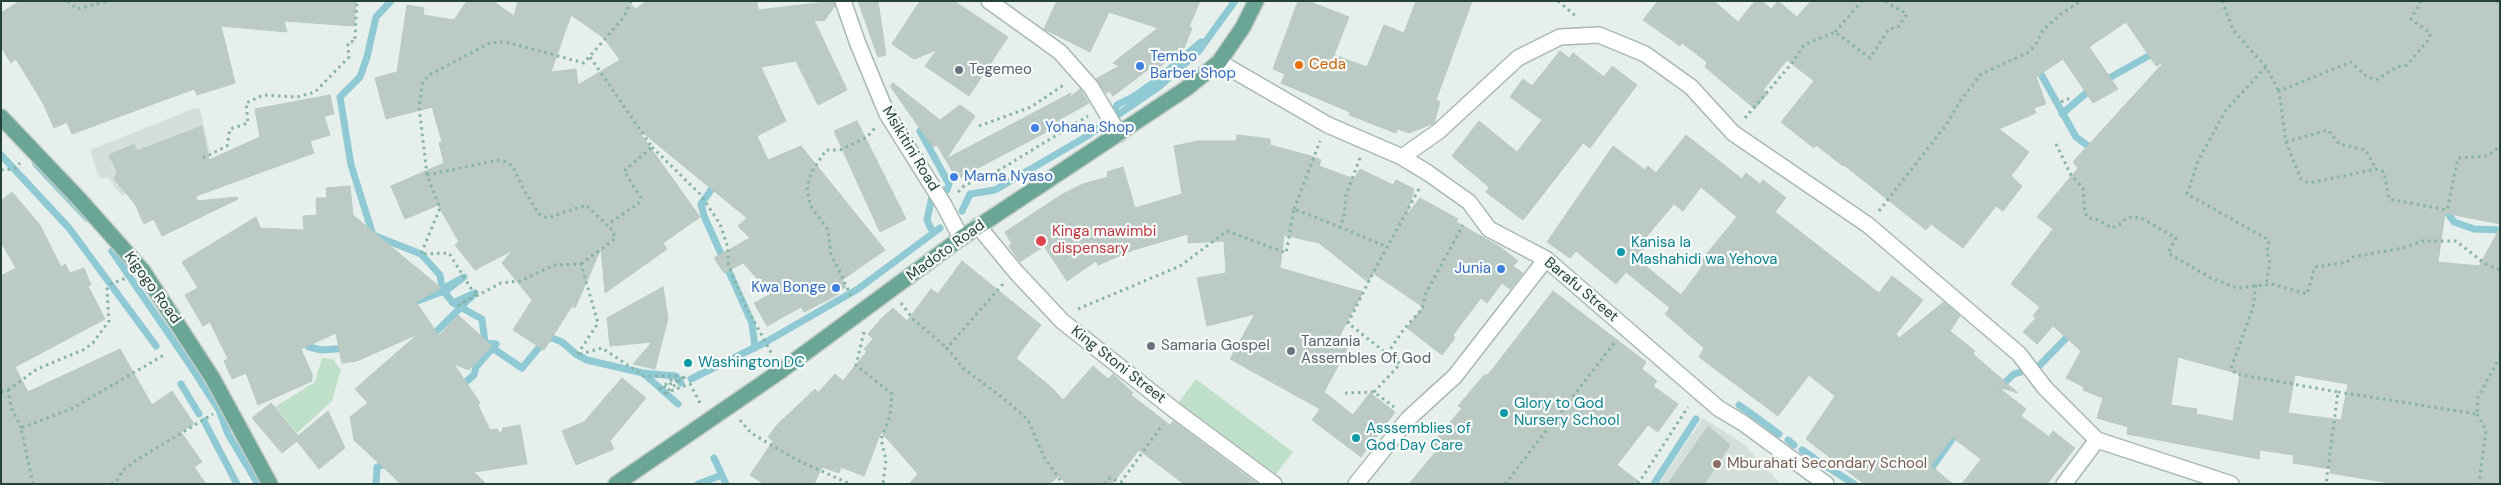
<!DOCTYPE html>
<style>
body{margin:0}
#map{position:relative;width:2501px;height:485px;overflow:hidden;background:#e6efeb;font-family:"DM Sans",sans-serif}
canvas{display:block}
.frame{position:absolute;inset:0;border:2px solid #24423a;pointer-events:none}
</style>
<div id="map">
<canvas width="2501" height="485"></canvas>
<div class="frame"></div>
</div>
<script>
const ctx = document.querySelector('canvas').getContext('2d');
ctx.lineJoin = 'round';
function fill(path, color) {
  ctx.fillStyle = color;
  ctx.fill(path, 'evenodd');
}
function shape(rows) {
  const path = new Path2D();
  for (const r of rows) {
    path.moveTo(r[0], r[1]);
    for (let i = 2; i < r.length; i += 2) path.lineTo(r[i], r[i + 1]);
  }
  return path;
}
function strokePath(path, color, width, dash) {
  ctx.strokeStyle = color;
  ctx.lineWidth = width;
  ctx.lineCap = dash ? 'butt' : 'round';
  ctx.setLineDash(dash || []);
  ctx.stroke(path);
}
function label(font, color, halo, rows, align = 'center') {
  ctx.font = font + ' "DM Sans",sans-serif';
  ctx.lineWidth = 4.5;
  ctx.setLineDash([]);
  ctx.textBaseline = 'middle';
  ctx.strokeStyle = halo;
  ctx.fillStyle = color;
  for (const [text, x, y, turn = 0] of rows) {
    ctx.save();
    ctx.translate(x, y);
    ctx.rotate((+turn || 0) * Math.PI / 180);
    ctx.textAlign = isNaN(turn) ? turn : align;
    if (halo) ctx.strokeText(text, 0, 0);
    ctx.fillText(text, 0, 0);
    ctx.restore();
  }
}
const built = shape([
 [195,108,200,109,210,153,122,196,108,178,101,178,98,175,90,150],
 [1703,418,1744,444,1781,484,1659,484]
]);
const green = shape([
 [322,358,333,359,341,370,332,401,297,433,275,407,315,382],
 [1196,379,1293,452,1276,474,1179,402]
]);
const stream = shape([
 [391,1,376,17,367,57,360,77,340,97,351,165,373,235,421,254,440,275,442,289,453,303,482,319,485,343,522,368,546,339,552,338,562,342,577,355,587,360,643,373,678,404],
 [2037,67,2076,137,2095,151],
 [2102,82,2152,54,2153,50],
 [2062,114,2093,87],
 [1111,117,1117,105,1133,97,1157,80,1201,42],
 [925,128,920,131,949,184,947,190],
 [1,155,69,228,156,346],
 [36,164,87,218],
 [716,183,701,204,704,216,752,323,755,348],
 [932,197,927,220,933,233],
 [962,211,970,194,995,190,1084,138,1160,86,1198,52,1235,1],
 [2439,211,2447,212,2454,222,2474,229,2500,230],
 [112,251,192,368,219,410,228,434,258,484],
 [412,303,447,290,464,277,442,289],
 [430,338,475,293,453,303],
 [309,347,322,350,349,348],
 [643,373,676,376,681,383],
 [691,379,764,343,858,289,940,228],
 [181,384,199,414],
 [460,387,474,375,476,367,496,344,485,343],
 [2000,387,2014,374,2038,367,2073,331],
 [1739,405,1763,422],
 [204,421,237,484],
 [1767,425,1779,434],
 [1788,440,1794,445],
 [1802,450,1814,458],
 [714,458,726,484],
 [1818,461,1854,484],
 [1928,473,1958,431],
 [376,484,377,467,388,463],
 [698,484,722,475],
 [1654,484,1696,419]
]);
const building = shape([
 [20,1,356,1,354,26,284,21,287,32,221,26,235,83,197,95,194,89,72,134,67,122,54,128,43,103,16,59,11,63,1,47,1,13,20,1],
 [467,1,493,1,514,16,518,1,626,1,636,9,646,1,757,1,758,10,834,1,835,6,824,21,814,20,847,90,818,105,796,61,761,67,786,121,757,136,768,160,801,146,885,250,842,280,846,287,837,291,839,294,804,312,801,307,767,326,754,303,771,294,743,263,724,273,714,258,750,238,738,226,747,218,642,132,640,133,700,217,663,243,667,249,605,293,601,249,575,308,572,306,544,350,513,330,532,300,502,263,513,250,475,270,455,245,459,242,438,205,405,219,391,186,444,163,439,143,442,142,432,107,386,119,375,78,397,72,407,5,424,8,423,15,454,20,467,1],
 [571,15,604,38,620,60,578,85,576,69,551,72,571,15],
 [858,1,878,1,886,55,878,57,858,1],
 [920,1,954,1,1008,37,969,96,925,66,937,50,914,59,892,44,920,1],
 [1057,1,1200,1,1189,27,1192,28,1184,48,1153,72,1150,68,1113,96,1109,91,1106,93,1096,79,1119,66,1113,63,1158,28,1109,12,1090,52,1044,29,1057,1],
 [1298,1,1308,1,1349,17,1334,55,1367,67,1384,25,1404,33,1416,1,1472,1,1436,100,1440,102,1434,123,1409,133,1398,129,1396,133,1349,115,1350,112,1281,83,1285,74,1273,69,1298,1],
 [1658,1,1714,1,1738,22,1755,1,1762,1,1771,9,1778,1,1797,17,1811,1,2500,1,2500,224,2445,213,2438,262,2479,266,2500,228,2500,484,2396,484,2330,473,2331,469,2293,463,2294,455,2260,450,2259,459,2127,434,2128,427,2097,418,2103,398,2083,390,2084,387,2066,378,2081,351,2053,326,2037,344,2023,332,2036,318,2033,316,2040,307,2011,284,2053,229,2037,217,2078,168,2073,162,2165,61,2156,66,2126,22,2089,47,2118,89,2093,103,2063,59,2036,77,2046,104,2034,108,2036,113,1999,129,2029,152,2011,176,2022,186,2003,211,1996,206,1963,248,1931,224,1926,230,1844,165,1843,166,1816,145,1814,148,1781,122,1814,81,1787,60,1763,90,1768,93,1755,109,1705,67,1707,62,1682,43,1680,46,1643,20,1658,1],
 [2178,357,2240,374,2233,421,2196,414,2197,409,2171,405,2178,357],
 [2295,375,2348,384,2341,420,2288,413,2295,375],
 [1560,51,1569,58,1573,53,1604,77,1612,66,1637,85,1590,148,1583,143,1523,220,1486,192,1489,187,1452,156,1479,121,1517,152,1542,120,1510,97,1523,79,1532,86,1560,51],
 [893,83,940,120,960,105,975,116,946,159,1071,93,1069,98,1080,89,1089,103,1059,120,1056,127,957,179,937,145,933,147,890,86,893,83],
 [330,95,334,114,324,116,330,135,310,141,314,153,196,196,197,201,237,197,238,199,162,236,154,219,144,224,135,204,114,179,117,171,109,155,134,144,137,151,202,126,209,160,260,137,255,109,330,95],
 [857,121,906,219,880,232,834,131,857,121],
 [1237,135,1270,139,1270,145,1311,156,1321,160,1319,166,1354,179,1360,169,1393,185,1396,180,1414,189,1407,215,1420,198,1458,219,1456,222,1500,247,1518,261,1513,266,1523,273,1510,289,1502,283,1487,303,1481,298,1453,335,1455,338,1442,355,1407,328,1423,307,1373,273,1368,282,1319,243,1284,235,1280,268,1363,292,1340,335,1351,342,1324,392,1353,415,1370,393,1395,412,1361,457,1312,420,1320,409,1230,359,1255,314,1207,326,1197,278,1226,273,1224,241,1188,243,1188,234,1133,250,1098,265,1096,261,1067,281,1044,246,1020,262,1009,246,1012,244,1005,232,1061,195,1083,184,1108,177,1107,172,1123,167,1135,208,1182,194,1174,146,1198,141,1236,141,1237,135],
 [1686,135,1742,179,1746,173,1760,184,1763,180,1786,198,1775,212,1879,293,1892,276,1923,300,1896,334,1899,338,1944,302,1960,316,1950,331,1975,351,1973,354,2018,393,1998,387,2026,409,2021,416,2049,437,2053,431,2075,448,2047,484,1962,484,1981,459,1952,437,1931,466,1953,484,1864,484,1806,439,1835,396,1809,375,1778,416,1699,357,1704,348,1665,314,1670,308,1626,272,1616,284,1576,251,1570,258,1547,242,1613,146,1645,170,1648,166,1656,173,1686,135],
 [1701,187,1737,217,1698,264,1702,267,1681,295,1636,258,1651,241,1646,237,1674,204,1683,211,1701,187],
 [350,186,353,215,441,288,416,302,439,336,458,315,492,346,469,370,454,364,480,403,478,405,490,430,497,429,501,434,503,428,520,425,527,464,474,472,486,484,401,484,354,440,350,417,368,403,355,389,418,334,357,361,342,363,336,333,301,349,312,374,312,381,258,405,246,373,232,379,224,361,228,359,210,322,203,326,185,295,198,288,182,262,256,217,260,228,304,230,303,216,317,215,316,198,327,198,326,188,350,186],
 [12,192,40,225,61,267,65,264,70,273,84,268,91,285,88,286,105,319,15,367,28,392,120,349,152,405,172,391,194,424,181,432,202,462,194,467,206,484,1,484,1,276,16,268,1,242,1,201,12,192],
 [962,261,1041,325,1016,358,1052,388,1063,400,1093,366,1108,379,1113,374,1133,393,1131,395,1170,425,1173,421,1257,484,1184,484,1139,450,1112,484,1067,484,1059,476,1049,484,909,484,918,474,881,432,864,476,841,467,839,473,822,467,814,484,764,484,750,475,773,441,768,437,777,425,815,389,818,393,835,374,843,381,867,351,864,349,873,339,868,334,883,317,893,308,907,321,931,289,938,294,962,261],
 [663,287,668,318,655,369,633,364,652,342,610,346,607,318,663,287],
 [1553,291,1646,362,1642,369,1657,381,1653,386,1678,404,1658,432,1648,425,1617,465,1642,484,1409,484,1438,449,1432,444,1462,408,1458,406,1485,374,1486,376,1491,371,1553,291],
 [622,378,646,398,610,441,614,449,576,465,562,431,584,422,622,378],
 [271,403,298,436,328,411,345,448,319,469,297,441,282,453,252,418,271,403],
 [1708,426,1730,445,1704,484,1668,484,1708,426]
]);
const path = shape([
 [68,1,77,9,107,1],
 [631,1,624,17,584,63,506,42,490,43,429,75,423,82,419,106,427,175,440,208,421,254,449,253,472,290,478,293,459,305,501,283,520,281,554,265,581,264,598,323,577,355,602,348,644,376,676,376,660,389,686,376,665,393,690,384,701,405],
 [1558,1,1577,17],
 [2222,1,2233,30,2266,67,2279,91],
 [2421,1,2411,19,2430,33,2430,38,2407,65,2397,67,2376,80,2366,76,2351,62,2279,91,2286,142,2301,179,2309,183,2376,169,2384,172,2389,199,2447,210,2458,158,2488,156,2500,146],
 [2496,1,2500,3],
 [1835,32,1862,1],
 [2266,67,2226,110,2198,161,2187,194,2269,240,2267,252,2270,263,2266,284],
 [2061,102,2070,98],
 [1745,118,1792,63,1804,45,1835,32,1870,58,1889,29,1898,27,1907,14,1884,1],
 [979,126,1031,107,1065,84],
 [2286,142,2328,130,2339,144,2366,150,2376,169],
 [2056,144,2071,175,2083,188,2085,213,2088,218,2096,219,2112,228,2119,225,2128,217,2141,218,2176,238,2168,253,2211,278,2237,288,2272,284,2307,294,2315,267,2347,262,2353,257,2403,248,2422,241,2456,241,2484,263,2500,270],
 [652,147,700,194,720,224,728,248,728,263,742,299,773,356],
 [203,158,227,146,230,129,248,123,246,103,263,95,297,97,315,92,349,57,348,45,350,41,354,42,355,37,357,1],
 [1360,158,1346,195,1344,217,1340,227,1387,247],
 [1,170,14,169,20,163],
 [427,175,499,160,507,162,513,167,524,190,539,214,547,218,586,205,607,225,639,203,641,198,624,171,652,147,590,57],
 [958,192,965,185,996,172,1088,116],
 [1294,209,1320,141],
 [1879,211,1946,125,1961,100,1981,74,2029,52,2036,44,2043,30,2062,13,2081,1],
 [581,264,615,239,613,231,607,225],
 [1003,284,947,348,963,368,1007,401,1028,420,1044,457,1063,484],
 [2256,285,2253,308,2231,368,2236,374,2338,392,2326,484],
 [851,296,831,254,828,230,810,205,807,187,811,173,826,150,840,150,867,137,875,128],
 [901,303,913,319,947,348],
 [1078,309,1180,266,1227,231,1286,253,1294,209,1340,227],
 [864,332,856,365,892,394,890,416,881,439,886,460,883,484],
 [1387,354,1404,329,1422,309,1426,293,1463,225],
 [8,390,37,369,83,350,93,343,109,321,107,289,111,284,126,278],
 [1,392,8,390,11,407,21,428],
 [1374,392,1400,364,1348,323,1375,269,1419,189],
 [2338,392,2477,414,2478,397,2500,357],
 [1345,393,1374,392,1394,407],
 [2477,414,2486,430,2479,484],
 [740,420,751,433,795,459,850,484],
 [33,484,21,428,73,408,164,355],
 [111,484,118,479,123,470,135,461,213,414],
 [1104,484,1110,478,1121,482,1163,424],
 [1505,484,1615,342],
 [1638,484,1688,407]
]);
const minor = shape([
 [843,1,858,44,887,114,944,205,961,238],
 [989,1,1060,52,1091,87,1119,134],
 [1219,62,1328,125,1402,157,1428,173,1469,202,1489,229,1546,259,1718,408,1743,423,1826,484],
 [1402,157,1439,131,1518,58,1560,37,1599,35,1645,54,1691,87,1733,133,1868,225,2019,354,2045,388,2097,440,2231,484],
 [978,226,1016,272,1062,321,1173,409,1274,484],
 [1356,484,1408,419,1455,376,1546,259],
 [2064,484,2097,440]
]);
const major = shape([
 [1,117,80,200,143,271,213,379,270,484],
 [616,484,782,370,961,238,1187,88,1219,62,1243,27,1256,1]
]);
const markers = [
 [1299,65,5,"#e8710a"],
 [1140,66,5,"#3f7fe0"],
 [959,70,5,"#6b7280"],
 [1035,128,5,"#3f7fe0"],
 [954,177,5,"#3f7fe0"],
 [1041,241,6,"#e0444e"],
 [1621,252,5,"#0f9aa8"],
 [1501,269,5,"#3f7fe0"],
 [836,288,5,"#3f7fe0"],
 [1151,346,5,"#6b7280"],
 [1291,351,5,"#6b7280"],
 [688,363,5,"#0f9aa8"],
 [1504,413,5,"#0f9aa8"],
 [1356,438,5,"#0f9aa8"],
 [1717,464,5,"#8d6e63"]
];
const shopNames = [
 ["Tembo",1150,57],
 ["Barber Shop",1150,74],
 ["Yohana Shop",1045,128],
 ["Mama Nyaso",964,177],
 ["Junia",1491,269,"right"],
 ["Kwa Bonge",826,288,"right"]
];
const foodNames = [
 ["Ceda",1309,65]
];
const worshipNames = [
 ["Tegemeo",969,70],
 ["Tanzania",1301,342],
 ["Assembles Of God",1301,359],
 ["Samaria Gospel",1161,346]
];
const streetNames = [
 ["Msikitini Road",910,149,59],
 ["Madoto Road",946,251,-36],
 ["Kigogo Road",152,288,54],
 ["Barafu Street",1581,290,40],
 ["King Stoni Street",1118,365,38]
];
const healthNames = [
 ["Kinga mawimbi",1052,232],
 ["dispensary",1052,249]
];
const cultureNames = [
 ["Kanisa la",1631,243],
 ["Mashahidi wa Yehova",1631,260],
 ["Washington DC",698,363],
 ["Glory to God",1514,404],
 ["Nursery School",1514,421],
 ["Asssemblies of",1366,429],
 ["God Day Care",1366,446]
];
const educationNames = [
 ["Mburahati Secondary School",1727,464]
];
fill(built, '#d4dfda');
fill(green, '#bfe0c8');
strokePath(stream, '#8ec9d4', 7);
fill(building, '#bbcac4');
strokePath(building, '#b8c9c2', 1);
strokePath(minor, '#a8b8b2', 18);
strokePath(major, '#c2cac8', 18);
strokePath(path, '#86b3a5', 3, [2.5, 4]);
strokePath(minor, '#fff', 15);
strokePath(major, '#6aa596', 15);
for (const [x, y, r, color] of markers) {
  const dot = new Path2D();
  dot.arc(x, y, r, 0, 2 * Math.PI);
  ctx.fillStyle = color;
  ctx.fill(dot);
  strokePath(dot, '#f7fbf9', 2);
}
label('15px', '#366cbe', '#f7fbf9', shopNames, 'left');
label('15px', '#c56008', '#f7fbf9', foodNames, 'left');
label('15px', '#5b616d', '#f7fbf9', worshipNames, 'left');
label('15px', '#24423a', '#f7fbf9', streetNames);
label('15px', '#be3a42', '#f7fbf9', healthNames, 'left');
label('15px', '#0d838f', '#f7fbf9', cultureNames, 'left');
label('15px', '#785e54', '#f7fbf9', educationNames, 'left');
</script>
